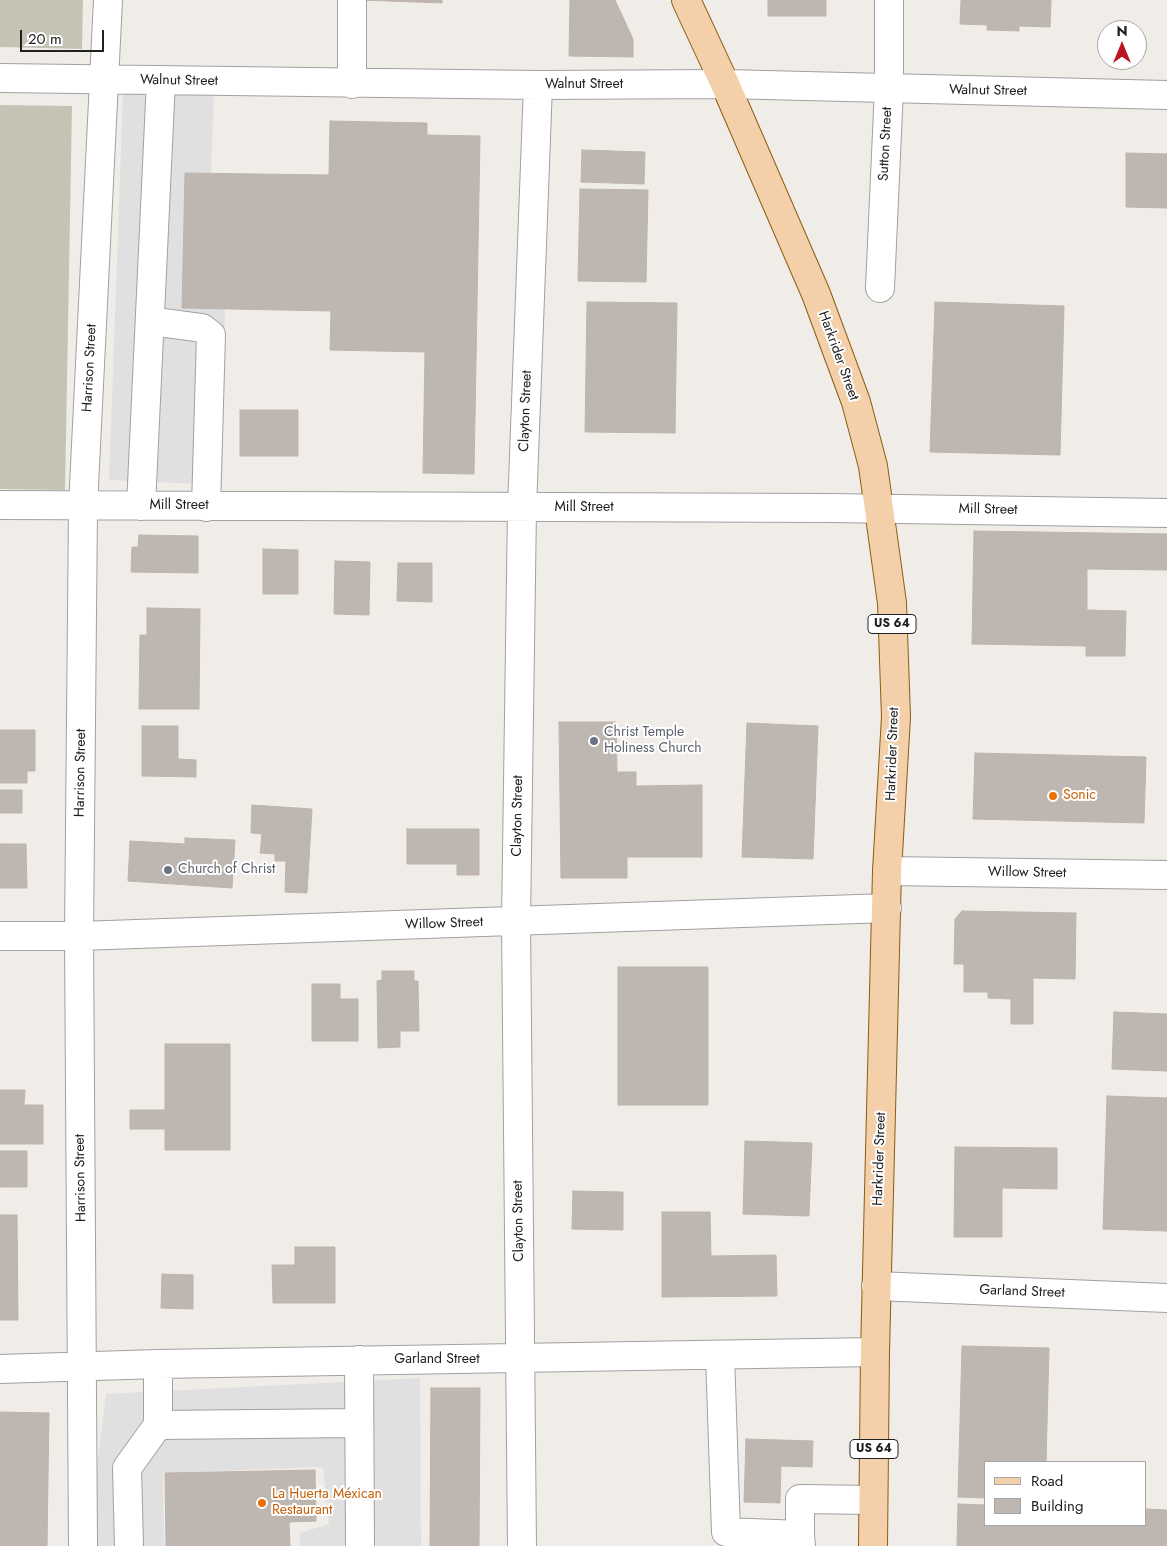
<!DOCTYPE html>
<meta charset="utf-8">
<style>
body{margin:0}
#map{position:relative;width:1167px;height:1546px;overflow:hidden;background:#f0ede8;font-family:Jost,sans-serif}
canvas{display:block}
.legend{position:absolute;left:984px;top:1461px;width:162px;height:65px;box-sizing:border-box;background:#fff;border:1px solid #a6a6a6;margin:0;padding:6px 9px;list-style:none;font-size:15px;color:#202020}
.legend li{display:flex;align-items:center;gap:10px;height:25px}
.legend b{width:25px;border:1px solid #a6a6a6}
.north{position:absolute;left:1097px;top:20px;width:50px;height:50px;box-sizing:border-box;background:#fff;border:1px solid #a6a6a6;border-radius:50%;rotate:0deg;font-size:14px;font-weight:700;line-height:20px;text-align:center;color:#202020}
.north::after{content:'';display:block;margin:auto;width:18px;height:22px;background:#bb151f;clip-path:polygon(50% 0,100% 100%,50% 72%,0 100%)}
.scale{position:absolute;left:20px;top:30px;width:84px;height:22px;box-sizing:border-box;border:2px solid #202020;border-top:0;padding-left:6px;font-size:15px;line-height:18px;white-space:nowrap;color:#202020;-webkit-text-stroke:4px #fff;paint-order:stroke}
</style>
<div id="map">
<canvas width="1167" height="1546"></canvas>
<ul class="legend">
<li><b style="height:6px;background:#f3cfaa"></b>Road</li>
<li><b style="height:14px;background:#bdb6b1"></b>Building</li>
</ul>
<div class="north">N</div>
<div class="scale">20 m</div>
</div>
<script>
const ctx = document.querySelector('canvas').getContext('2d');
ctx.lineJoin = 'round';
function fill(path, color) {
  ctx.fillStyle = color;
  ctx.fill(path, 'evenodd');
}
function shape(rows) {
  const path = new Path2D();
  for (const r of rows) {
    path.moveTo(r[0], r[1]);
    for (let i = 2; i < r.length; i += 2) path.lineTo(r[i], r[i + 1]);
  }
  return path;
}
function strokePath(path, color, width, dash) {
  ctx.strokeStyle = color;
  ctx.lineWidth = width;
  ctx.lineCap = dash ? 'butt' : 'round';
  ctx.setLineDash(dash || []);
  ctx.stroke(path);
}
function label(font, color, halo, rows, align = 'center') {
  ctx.font = font + ' Jost,sans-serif';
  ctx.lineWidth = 4;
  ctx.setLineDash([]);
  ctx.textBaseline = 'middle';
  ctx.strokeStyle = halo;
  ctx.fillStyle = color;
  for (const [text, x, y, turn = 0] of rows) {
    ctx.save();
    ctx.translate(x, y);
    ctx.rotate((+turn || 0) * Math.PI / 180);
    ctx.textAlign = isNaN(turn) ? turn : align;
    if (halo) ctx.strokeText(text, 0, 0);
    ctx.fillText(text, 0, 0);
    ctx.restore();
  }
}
const construction = shape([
 [0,0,83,0,82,49,0,47],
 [0,105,72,106,65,490,0,489]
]);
const parking = shape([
 [123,93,214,93,211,173,185,173,182,308,225,309,222,485,109,480],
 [420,1378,421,1546,300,1546,300,1533,329,1524,323,1467,163,1473,164,1546,97,1546,96,1476,106,1394]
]);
const building = shape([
 [362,0,442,0,442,3,362,0],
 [570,0,615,0,633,39,633,57,569,56,570,0],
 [768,0,826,0,826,16,768,16,768,0],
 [961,0,1051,0,1050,27,1019,26,1019,31,987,30,987,25,960,24,961,0],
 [330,121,427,123,427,135,480,136,474,474,423,473,425,352,330,350,331,311,182,308,185,173,329,175,330,121],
 [582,150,645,152,644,184,581,182,582,150],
 [1126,153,1167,154,1167,208,1126,207,1126,153],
 [580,189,648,190,646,282,578,281,580,189],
 [587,302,677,303,675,433,585,432,587,302],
 [935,302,1064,306,1060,455,930,452,935,302],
 [240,410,298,410,298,456,240,456,240,410],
 [974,531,1167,534,1167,570,1087,569,1087,610,1126,611,1125,656,1086,656,1086,646,972,644,974,531],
 [139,535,198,536,198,573,131,572,132,547,138,547,139,535],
 [263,549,298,550,298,594,263,594,263,549],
 [335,561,370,562,369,615,334,614,335,561],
 [398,563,432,563,432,602,397,601,398,563],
 [147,608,200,609,199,709,139,709,140,635,147,635,147,608],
 [559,722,616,722,617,772,636,772,636,786,702,785,702,857,627,857,627,878,561,878,559,722],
 [747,723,818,726,813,859,742,857,747,723],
 [142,726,178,726,178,759,196,760,196,777,142,776,142,726],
 [0,730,35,730,35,771,27,771,27,783,0,783,0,730],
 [975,753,1146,757,1144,823,973,819,975,753],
 [0,790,22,790,22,813,0,813,0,790],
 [252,805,312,809,307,893,285,892,286,861,275,861,275,854,260,853,262,834,251,833,252,805],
 [407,829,479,829,479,875,457,875,457,864,407,864,407,829],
 [185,838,235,840,232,888,128,881,130,841,185,844,185,838],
 [0,844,26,844,27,888,0,888,0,844],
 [962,911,1076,913,1075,979,1033,978,1033,1024,1011,1024,1011,999,988,998,988,992,964,992,964,964,954,964,955,919,962,911],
 [618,967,708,967,708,1105,618,1105,618,967],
 [382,971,414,971,414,981,418,981,419,1031,400,1031,400,1047,378,1048,377,981,382,980,382,971],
 [312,984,340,984,340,999,358,999,358,1041,312,1041,312,984],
 [1114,1012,1167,1014,1167,1071,1112,1069,1114,1012],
 [165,1044,230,1044,230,1150,165,1150,165,1129,130,1129,130,1110,165,1110,165,1044],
 [0,1090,25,1090,24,1105,43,1105,43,1144,0,1144,0,1090],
 [1107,1096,1167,1098,1167,1231,1103,1229,1107,1096],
 [745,1141,812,1143,809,1216,743,1214,745,1141],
 [955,1147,1057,1148,1057,1189,1002,1188,1002,1237,954,1237,955,1147],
 [0,1151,27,1151,27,1187,0,1187,0,1151],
 [573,1191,623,1192,623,1230,572,1229,573,1191],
 [662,1212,710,1212,711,1256,776,1255,777,1296,662,1297,662,1212],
 [0,1215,17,1215,18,1320,0,1320,0,1215],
 [295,1247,335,1247,335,1303,273,1303,272,1265,295,1265,295,1247],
 [162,1274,193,1275,193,1309,161,1308,162,1274],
 [962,1346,1049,1348,1046,1462,986,1462,986,1498,958,1497,962,1346],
 [431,1388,480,1388,479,1546,430,1546,431,1388],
 [0,1412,49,1413,47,1546,0,1546,0,1412],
 [746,1439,813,1441,812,1467,781,1466,780,1503,744,1502,746,1439],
 [315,1470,316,1521,289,1522,290,1546,166,1546,165,1473,315,1470],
 [958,1504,986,1505,986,1525,1146,1525,1146,1509,1167,1510,1167,1546,957,1546,958,1504]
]);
const minor = shape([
 [0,78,538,85,725,84,1167,95],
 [352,84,352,0],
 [880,288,889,88,889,0],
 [150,321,202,328,211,335,206,507],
 [0,505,831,508,1167,513],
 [141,506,161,80],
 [887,871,1167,875],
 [0,936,79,936,887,908],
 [876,1286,1167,1298],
 [720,1355,726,1532,800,1535,801,1546],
 [359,1360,360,1546],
 [0,1369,158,1364,875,1352],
 [158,1425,359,1423],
 [800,1535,800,1499,873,1500],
 [83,1546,79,936,83,506,108,0],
 [129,1546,127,1468,158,1425,158,1364],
 [522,1546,516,921,522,508,538,85]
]);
const major = shape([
 [686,0,725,84,816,294,856,402,873,466,892,603,896,717,887,871,875,1352,873,1546]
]);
const markers = [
 [594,741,5,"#6b7280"],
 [1053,796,5,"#e8710a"],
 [168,870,5,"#6b7280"],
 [262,1503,5,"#e8710a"]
];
const shields = [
 [892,624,48],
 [874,1449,48]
];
const shieldNames = [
 ["US 64",892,624],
 ["US 64",874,1449]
];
const streetNames = [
 ["Walnut Street",179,81,1],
 ["Walnut Street",584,85],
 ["Walnut Street",988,91,1],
 ["Sutton Street",886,144,-87],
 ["Harkrider Street",838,356,70],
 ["Harrison Street",90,368,-87],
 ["Clayton Street",526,411,-88],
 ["Mill Street",179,506],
 ["Mill Street",584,508],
 ["Mill Street",988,510,1],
 ["Harkrider Street",893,754,-88],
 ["Harrison Street",81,773,-89],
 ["Clayton Street",518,816,-89],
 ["Willow Street",1027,873,1],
 ["Willow Street",444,924,-2],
 ["Harkrider Street",880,1159,-88],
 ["Harrison Street",81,1178,-91],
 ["Clayton Street",519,1221,-91],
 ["Garland Street",1022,1292,2],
 ["Garland Street",437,1360]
];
const worshipNames = [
 ["Christ Temple",604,733],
 ["Holiness Church",604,749],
 ["Church of Christ",178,870]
];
const foodNames = [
 ["Sonic",1063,796],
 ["La Huerta Méxican",272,1495],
 ["Restaurant",272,1511]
];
fill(construction, '#c4c3b4');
fill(parking, '#e0e0e0');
fill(building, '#bdb6b1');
strokePath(building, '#c0b3ac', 1);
strokePath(minor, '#a1a1a1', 30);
strokePath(major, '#8d5c10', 30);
strokePath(minor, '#fff', 28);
strokePath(major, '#f3cfaa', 28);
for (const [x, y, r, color] of markers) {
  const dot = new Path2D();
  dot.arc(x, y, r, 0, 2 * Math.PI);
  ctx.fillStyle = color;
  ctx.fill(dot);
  strokePath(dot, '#fff', 2);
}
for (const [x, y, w] of shields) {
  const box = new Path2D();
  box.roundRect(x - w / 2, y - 9.5, w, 19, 4);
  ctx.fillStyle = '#fff';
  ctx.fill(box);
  strokePath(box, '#202020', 1);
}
label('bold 12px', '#202020', null, shieldNames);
label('14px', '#202020', '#fff', streetNames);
label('14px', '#5b616d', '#fff', worshipNames, 'left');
label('14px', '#c56008', '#fff', foodNames, 'left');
</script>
